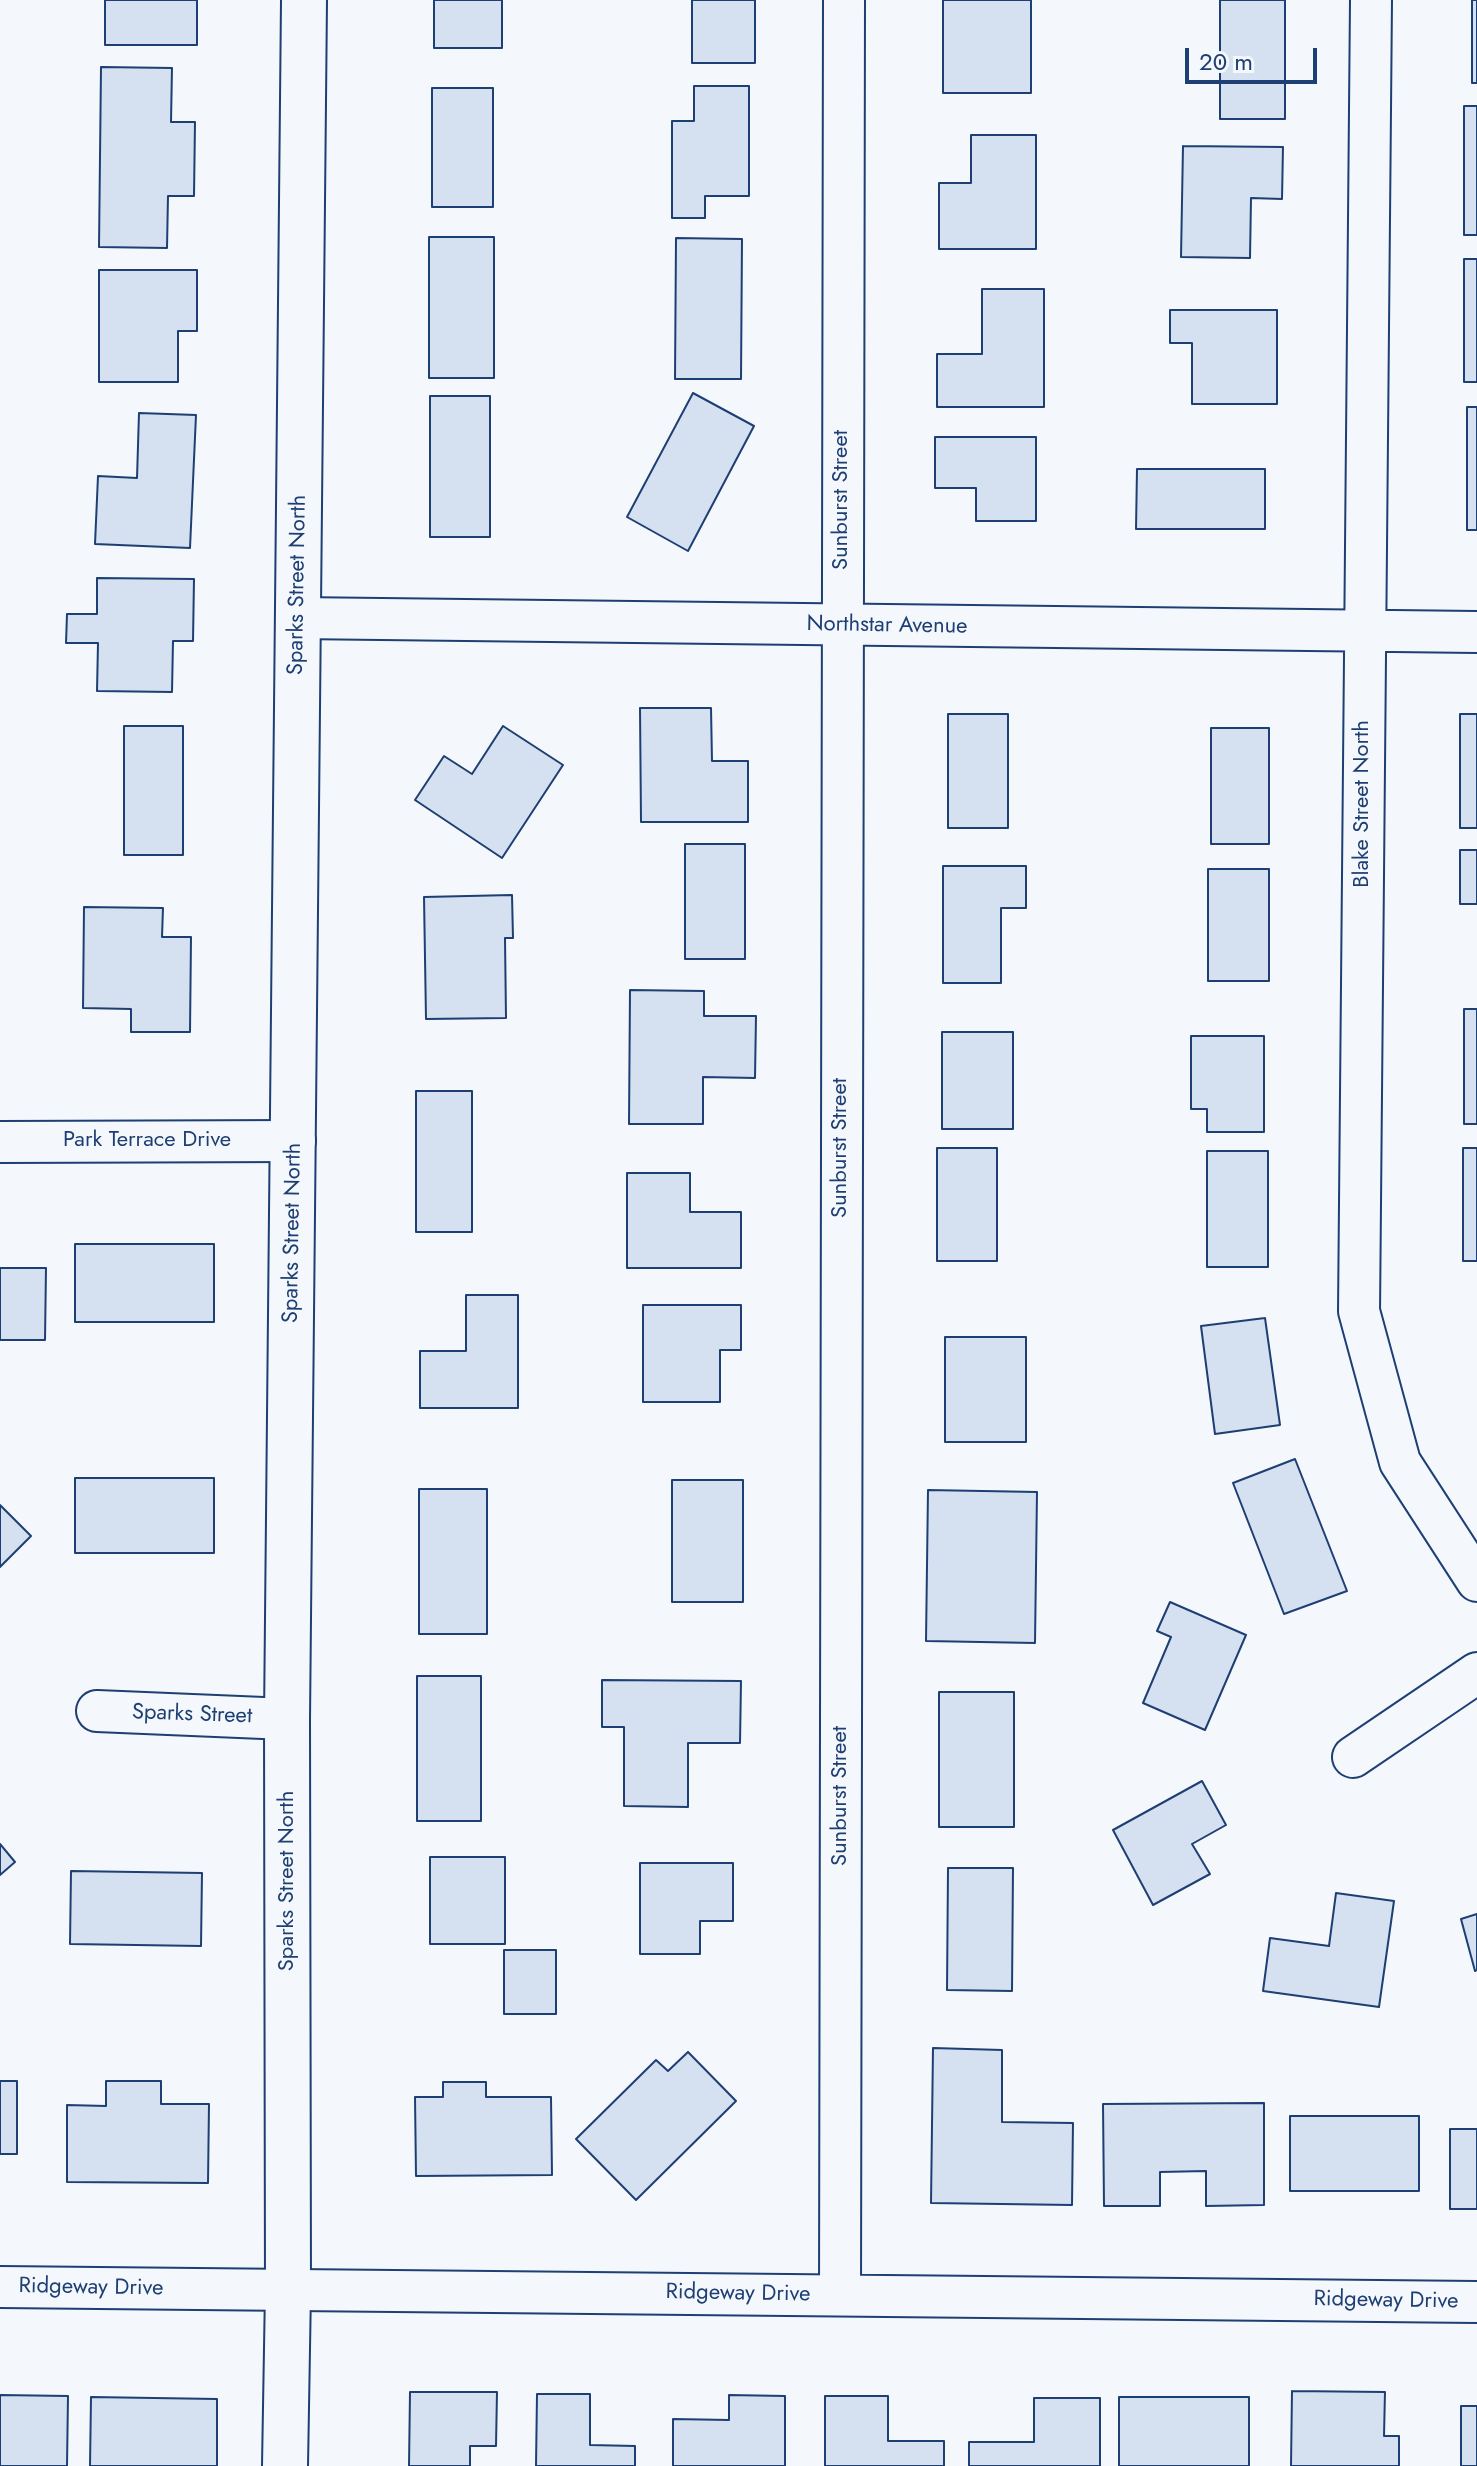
<!DOCTYPE html>
<style>
body{margin:0}
#map{position:relative;width:1477px;height:2466px;overflow:hidden;background:#f4f7fb;font-family:Jost,sans-serif}
canvas{display:block}
.scale{position:absolute;left:1185px;top:48px;width:132px;height:36px;box-sizing:border-box;border:4px solid #1d3f73;border-top:0;padding-left:10px;font-size:24px;line-height:28px;white-space:nowrap;color:#1d3f73;-webkit-text-stroke:6px #f4f7fb;paint-order:stroke}
</style>
<div id="map">
<canvas width="1477" height="2466"></canvas>
<div class="scale">20 m</div>
</div>
<script>
const ctx = document.querySelector('canvas').getContext('2d');
ctx.lineJoin = 'round';
function fill(path, color) {
  ctx.fillStyle = color;
  ctx.fill(path, 'evenodd');
}
function shape(rows) {
  const path = new Path2D();
  for (const r of rows) {
    path.moveTo(r[0], r[1]);
    for (let i = 2; i < r.length; i += 2) path.lineTo(r[i], r[i + 1]);
  }
  return path;
}
function strokePath(path, color, width, dash) {
  ctx.strokeStyle = color;
  ctx.lineWidth = width;
  ctx.lineCap = dash ? 'butt' : 'round';
  ctx.setLineDash(dash || []);
  ctx.stroke(path);
}
function label(font, color, halo, rows, align = 'center') {
  ctx.font = font + ' Jost,sans-serif';
  ctx.lineWidth = 6;
  ctx.setLineDash([]);
  ctx.textBaseline = 'middle';
  ctx.strokeStyle = halo;
  ctx.fillStyle = color;
  for (const [text, x, y, turn = 0] of rows) {
    ctx.save();
    ctx.translate(x, y);
    ctx.rotate((+turn || 0) * Math.PI / 180);
    ctx.textAlign = isNaN(turn) ? turn : align;
    if (halo) ctx.strokeText(text, 0, 0);
    ctx.fillText(text, 0, 0);
    ctx.restore();
  }
}
const building = shape([
 [105,0,197,0,197,45,105,45,105,0],
 [434,0,502,0,502,48,434,48,434,0],
 [692,0,755,0,755,63,692,63,692,0],
 [943,0,1031,0,1031,93,943,93,943,0],
 [1220,0,1285,0,1285,119,1220,119,1220,0],
 [1472,0,1477,0,1477,83,1472,83,1472,0],
 [101,67,172,68,171,122,195,122,194,196,168,196,167,248,99,247,101,67],
 [694,86,749,86,749,196,705,196,705,218,672,218,672,121,694,121,694,86],
 [432,88,493,88,493,207,432,207,432,88],
 [1464,106,1477,106,1477,235,1464,235,1464,106],
 [971,135,1036,135,1036,249,939,249,939,183,971,183,971,135],
 [1183,146,1283,147,1282,199,1251,198,1250,258,1181,257,1183,146],
 [429,237,494,237,494,378,429,378,429,237],
 [676,238,742,239,741,379,675,379,676,238],
 [1464,259,1477,259,1477,382,1464,382,1464,259],
 [99,270,197,270,197,331,178,331,178,382,99,382,99,270],
 [982,289,1044,289,1044,407,937,407,937,354,982,354,982,289],
 [1170,310,1277,310,1277,404,1192,404,1192,343,1170,343,1170,310],
 [693,393,754,426,688,551,627,517,693,393],
 [430,396,490,396,490,537,430,537,430,396],
 [1467,407,1477,407,1477,530,1467,530,1467,407],
 [139,413,196,415,190,548,95,544,98,476,137,478,139,413],
 [935,437,1036,437,1036,521,976,521,976,488,935,488,935,437],
 [1137,469,1265,469,1265,529,1136,529,1137,469],
 [97,578,194,579,193,641,173,641,172,692,97,691,98,643,66,643,67,614,97,614,97,578],
 [640,708,711,708,712,761,748,761,748,822,641,822,640,708],
 [948,714,1008,714,1008,828,948,828,948,714],
 [1460,714,1477,714,1477,828,1460,828,1460,714],
 [124,726,183,726,183,855,124,855,124,726],
 [503,726,563,765,502,858,415,800,444,756,472,774,503,726],
 [1211,728,1269,728,1269,844,1211,844,1211,728],
 [685,844,745,844,745,959,685,959,685,844],
 [1460,850,1477,850,1477,904,1460,904,1460,850],
 [943,866,1026,866,1026,908,1001,908,1001,983,943,983,943,866],
 [1208,869,1269,869,1269,981,1208,981,1208,869],
 [512,895,513,938,505,938,506,1018,426,1019,424,897,512,895],
 [84,907,163,908,162,937,191,937,190,1032,131,1032,131,1009,83,1008,84,907],
 [630,990,704,991,704,1016,756,1016,755,1078,703,1077,703,1124,629,1124,630,990],
 [1464,1009,1477,1009,1477,1124,1464,1124,1464,1009],
 [942,1032,1013,1032,1013,1129,942,1129,942,1032],
 [1191,1036,1264,1036,1264,1132,1207,1132,1207,1109,1191,1109,1191,1036],
 [416,1091,472,1091,472,1232,416,1232,416,1091],
 [937,1148,997,1148,997,1261,937,1261,937,1148],
 [1463,1148,1477,1148,1477,1261,1463,1261,1463,1148],
 [1207,1151,1268,1151,1268,1267,1207,1267,1207,1151],
 [627,1173,690,1173,690,1212,741,1212,741,1268,627,1268,627,1173],
 [75,1244,214,1244,214,1322,75,1322,75,1244],
 [0,1268,46,1268,45,1340,0,1340,0,1268],
 [466,1295,518,1295,518,1408,420,1408,420,1351,466,1351,466,1295],
 [643,1305,741,1305,741,1350,720,1350,720,1402,643,1402,643,1305],
 [1265,1318,1280,1425,1215,1434,1201,1326,1265,1318],
 [945,1337,1026,1337,1026,1442,945,1442,945,1337],
 [1295,1459,1347,1591,1284,1614,1233,1483,1295,1459],
 [75,1478,214,1478,214,1553,75,1553,75,1478],
 [672,1480,743,1480,743,1602,672,1602,672,1480],
 [419,1489,487,1489,487,1634,419,1634,419,1489],
 [928,1490,1037,1492,1035,1643,926,1641,928,1490],
 [0,1505,31,1536,0,1567,0,1505],
 [1170,1602,1246,1635,1205,1730,1143,1703,1171,1637,1157,1631,1170,1602],
 [417,1676,481,1676,481,1821,417,1821,417,1676],
 [602,1680,741,1681,740,1743,688,1743,688,1807,624,1806,624,1727,602,1727,602,1680],
 [939,1692,1014,1692,1014,1827,939,1827,939,1692],
 [1202,1781,1226,1825,1192,1844,1210,1874,1153,1905,1113,1830,1202,1781],
 [0,1844,15,1862,0,1875,0,1844],
 [430,1857,505,1857,505,1944,430,1944,430,1857],
 [640,1863,733,1863,733,1921,700,1921,700,1954,640,1954,640,1863],
 [948,1868,1013,1868,1012,1991,947,1990,948,1868],
 [71,1871,202,1873,201,1946,70,1944,71,1871],
 [1336,1893,1394,1901,1379,2007,1263,1991,1270,1938,1329,1946,1336,1893],
 [1477,1914,1477,1970,1475,1971,1461,1919,1477,1914],
 [504,1950,556,1950,556,2014,504,2014,504,1950],
 [933,2048,1002,2050,1002,2122,1073,2123,1072,2205,931,2203,933,2048],
 [688,2052,736,2101,636,2200,576,2139,656,2060,668,2071,688,2052],
 [0,2081,17,2081,17,2154,0,2154,0,2081],
 [106,2081,161,2081,161,2104,209,2104,208,2183,67,2182,67,2105,106,2106,106,2081],
 [443,2082,486,2082,486,2097,551,2097,552,2175,416,2176,415,2097,443,2097,443,2082],
 [1264,2103,1264,2205,1206,2206,1206,2171,1160,2172,1160,2206,1104,2206,1103,2104,1264,2103],
 [1290,2116,1419,2116,1419,2191,1290,2191,1290,2116],
 [1450,2129,1477,2129,1477,2209,1450,2209,1450,2129],
 [1292,2391,1385,2392,1384,2436,1399,2436,1399,2466,1291,2466,1292,2391],
 [410,2392,497,2392,496,2446,470,2446,470,2466,409,2466,410,2392],
 [537,2394,590,2394,590,2445,635,2446,635,2466,536,2466,537,2394],
 [0,2395,68,2396,67,2466,0,2466,0,2395],
 [729,2395,785,2396,785,2466,673,2466,673,2419,729,2420,729,2395],
 [825,2396,888,2396,888,2441,944,2441,944,2466,825,2466,825,2396],
 [91,2397,217,2399,217,2466,90,2466,91,2397],
 [1119,2397,1249,2397,1249,2466,1119,2466,1119,2397],
 [1034,2398,1100,2398,1100,2466,969,2466,969,2442,1034,2442,1034,2398],
 [1461,2406,1477,2406,1477,2466,1461,2466,1461,2406]
]);
const minor = shape([
 [1371,0,1359,1311,1400,1462,1477,1581],
 [297,618,1477,632],
 [0,1142,295,1141],
 [97,1711,287,1719],
 [1353,1757,1477,1673],
 [0,2287,1477,2302],
 [840,2295,844,0]
]);
const tertiary = shape([
 [285,2466,288,2290,287,1719,304,0]
]);
const streetNames = [
 ["Sunburst Street",842,500,-90],
 ["Sparks Street North",298,585,-89],
 ["Northstar Avenue",887,626,1],
 ["Blake Street North",1363,804,-90],
 ["Park Terrace Drive",147,1141],
 ["Sunburst Street",841,1148,-90],
 ["Sparks Street North",293,1233,-89],
 ["Sparks Street",192,1715,2],
 ["Sunburst Street",841,1796,-90],
 ["Sparks Street North",288,1881,-90],
 ["Ridgeway Drive",91,2288,1],
 ["Ridgeway Drive",738,2294,1],
 ["Ridgeway Drive",1386,2301,1]
];
fill(building, '#d5e0f0');
strokePath(building, '#1d3f73', 2);
strokePath(minor, '#1d3f73', 44);
strokePath(tertiary, '#1d3f73', 48);
strokePath(minor, '#f4f7fb', 40);
strokePath(tertiary, '#f4f7fb', 44);
label('22px', '#1d3f73', '#f4f7fb', streetNames);
</script>
